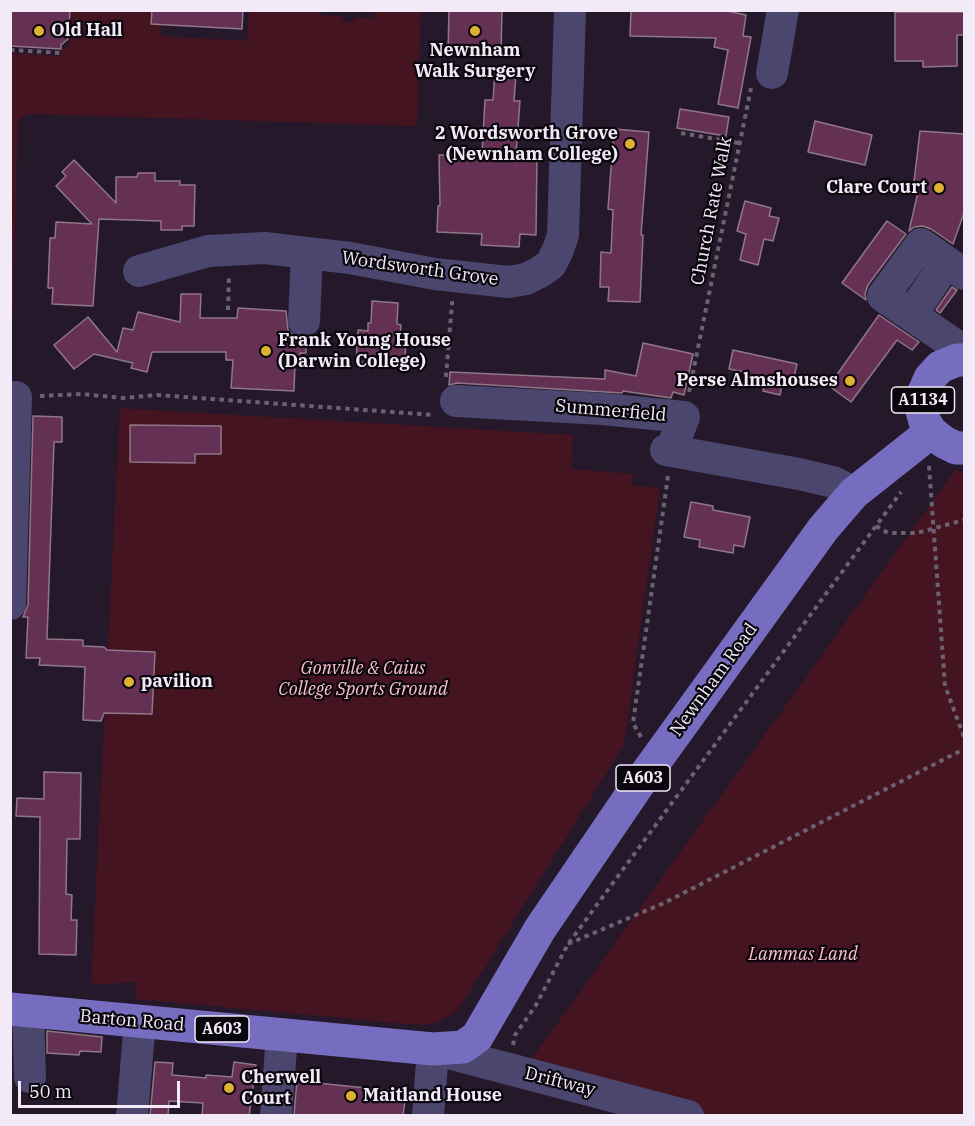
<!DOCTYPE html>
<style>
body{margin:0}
#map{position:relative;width:975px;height:1126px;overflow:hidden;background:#24182a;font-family:"IBM Plex Serif",serif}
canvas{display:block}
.frame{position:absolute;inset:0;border:12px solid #f2eaf6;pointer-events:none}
.scale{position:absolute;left:18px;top:1081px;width:162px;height:27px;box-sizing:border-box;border:3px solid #f2eaf6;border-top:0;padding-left:8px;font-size:18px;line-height:21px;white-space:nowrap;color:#f2eaf6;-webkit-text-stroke:4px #0a060d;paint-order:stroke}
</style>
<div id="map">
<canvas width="975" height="1126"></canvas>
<div class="frame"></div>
<div class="scale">50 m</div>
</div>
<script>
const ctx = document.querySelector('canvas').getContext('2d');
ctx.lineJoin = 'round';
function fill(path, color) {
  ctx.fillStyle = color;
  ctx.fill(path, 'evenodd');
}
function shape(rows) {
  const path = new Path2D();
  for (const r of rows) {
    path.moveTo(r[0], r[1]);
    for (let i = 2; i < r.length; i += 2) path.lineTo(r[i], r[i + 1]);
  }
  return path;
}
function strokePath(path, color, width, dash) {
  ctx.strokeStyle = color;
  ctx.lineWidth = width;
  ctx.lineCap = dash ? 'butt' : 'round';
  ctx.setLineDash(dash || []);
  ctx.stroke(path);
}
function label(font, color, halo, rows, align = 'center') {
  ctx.font = font + ' "IBM Plex Serif",serif';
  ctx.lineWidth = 4.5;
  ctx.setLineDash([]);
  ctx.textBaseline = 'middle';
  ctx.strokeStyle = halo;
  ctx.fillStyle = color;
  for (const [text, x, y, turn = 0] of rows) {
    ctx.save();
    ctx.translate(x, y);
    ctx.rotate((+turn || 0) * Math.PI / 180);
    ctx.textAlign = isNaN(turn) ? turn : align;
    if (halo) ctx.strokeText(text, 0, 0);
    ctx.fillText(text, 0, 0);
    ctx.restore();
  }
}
const green = shape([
 [70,11,162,11,161,36,247,41,249,11,320,11,321,15,341,16,345,22,352,22,356,17,374,18,375,11,421,11,417,126,28,114,18,120,11,374,11,53,61,56,61,49,68,47,69,32,67,29,69,27],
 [120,408,573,435,571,469,633,474,632,485,660,488,624,745,458,1010,437,1023,418,1025,135,999,136,982,91,985],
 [955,470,964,473,964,1115,710,1115,528,1064]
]);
const building = shape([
 [10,10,70,10,68,39,61,45,61,49,10,46,10,10],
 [152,10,243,10,242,29,151,24,152,10],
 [464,10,502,10,501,52,448,52,449,11,464,10],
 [631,10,722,10,746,15,743,36,751,37,738,108,718,104,728,50,714,47,716,38,630,36,631,10],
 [895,12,964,12,964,35,957,35,957,66,923,67,923,61,895,61,895,12],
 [495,73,516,74,514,101,520,101,516,154,537,155,536,235,520,234,519,247,481,245,482,234,437,232,438,206,440,206,439,155,482,154,485,100,493,100,495,73],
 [680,109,729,117,726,136,677,128,680,109],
 [815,121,872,135,865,165,808,152,815,121],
 [614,129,649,132,641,235,643,235,640,302,608,301,609,287,600,287,601,252,611,253,613,210,608,209,614,129],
 [920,131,964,134,964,213,953,244,931,229,923,226,914,227,909,231,918,192,913,190,920,131],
 [74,160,116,203,116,177,137,177,138,173,155,173,155,181,180,181,180,185,195,185,194,226,182,226,182,230,161,230,161,221,99,219,93,306,52,304,53,288,48,288,50,238,55,238,56,222,92,224,56,186,66,176,62,172,74,160],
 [745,201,771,208,769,216,779,218,773,241,764,239,758,265,740,260,746,234,737,231,745,201],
 [887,221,906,234,868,285,865,294,866,300,842,283,887,221],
 [952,287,957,290,940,313,936,310,952,287],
 [181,294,201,294,200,318,237,318,238,308,286,311,288,330,295,336,306,338,306,353,300,353,299,363,295,363,294,391,231,388,233,360,226,360,226,352,152,352,147,372,131,368,133,363,94,354,74,369,54,345,88,317,117,352,123,328,133,330,138,312,180,322,181,294],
 [372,301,398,303,397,324,401,325,400,337,406,337,405,360,399,360,398,367,365,365,366,363,356,362,358,330,368,331,368,323,371,323,372,301],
 [879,315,919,342,912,350,897,340,851,402,829,386,879,315],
 [643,343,693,354,684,395,673,392,671,398,623,391,622,393,457,383,449,385,450,372,605,379,605,370,636,376,643,343],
 [733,350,797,364,793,382,783,379,780,395,763,391,764,385,747,382,749,373,729,369,733,350],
 [33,416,62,417,62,442,54,442,47,639,83,640,83,646,104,647,107,650,155,652,152,714,104,713,101,721,83,720,85,667,39,665,40,658,26,658,28,617,23,617,28,605,33,416],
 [130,425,221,426,221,454,195,454,195,463,130,462,130,425],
 [691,502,713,506,713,510,750,517,744,547,734,545,733,553,699,547,700,540,684,537,691,502],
 [44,772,81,773,80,839,67,839,66,894,72,895,71,920,77,920,76,955,39,954,40,817,16,816,17,798,44,799,44,772],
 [47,1031,102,1037,101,1052,80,1051,79,1055,47,1053,47,1031],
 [155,1062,173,1063,172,1075,206,1078,206,1075,232,1077,234,1062,256,1065,249,1116,202,1116,203,1103,169,1101,168,1116,150,1116,155,1062],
 [297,1079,317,1081,317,1083,406,1092,403,1116,294,1116,297,1079]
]);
const path = shape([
 [10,50,61,53],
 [681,133,739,143],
 [228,310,229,274],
 [446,377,452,303,454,303],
 [689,392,751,88],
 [40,396,81,394,123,398,157,395,434,415],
 [929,466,945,686,964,737],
 [876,526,888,533,917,533,964,520],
 [641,737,633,723,668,476],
 [568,944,664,903,964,749],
 [513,1045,515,1035,536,1005,568,944,901,492]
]);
const minor = shape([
 [772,73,783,10],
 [139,271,208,251,265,248,350,258,435,274,499,281,509,282,526,279,540,272,551,264,558,250,563,235,570,10],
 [911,315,947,262],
 [304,321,307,253],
 [955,345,883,296,921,244,964,274],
 [456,401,603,409,684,417,671,451],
 [666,450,799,474,833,482,854,493],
 [10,604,16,397],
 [28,1011,30,1077],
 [132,1116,140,1021],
 [276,1116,282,1035],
 [428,1116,433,1049,688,1116]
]);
const major = shape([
 [964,360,957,360,940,367,930,378,923,394,922,411,925,422,931,432,944,442,956,448,964,448],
 [10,1009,433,1049,463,1047,477,1037,540,929,638,785,823,529,854,493,931,432]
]);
const markers = [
 [39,31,6,"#deb133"],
 [475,31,6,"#deb133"],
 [630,144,6,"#deb133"],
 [939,188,6,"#deb133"],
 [266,351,6,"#deb133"],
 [850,381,6,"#deb133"],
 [129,682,6,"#deb133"],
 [229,1088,6,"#deb133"],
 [351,1096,6,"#deb133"]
];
const shields = [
 [923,400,63],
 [643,778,54],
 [222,1029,54]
];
const shieldNames = [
 ["A1134",923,400],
 ["A603",643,778],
 ["A603",222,1029]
];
const poiNames = [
 ["Old Hall",51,31],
 ["Newnham",475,51,"center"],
 ["Walk Surgery",475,72,"center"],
 ["2 Wordsworth Grove",618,134,"right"],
 ["(Newnham College)",618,155,"right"],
 ["Clare Court",927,188,"right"],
 ["Frank Young House",278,341],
 ["(Darwin College)",278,362],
 ["Perse Almshouses",838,381,"right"],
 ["pavilion",141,682],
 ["Cherwell",241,1078],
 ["Court",241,1099],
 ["Maitland House",363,1096]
];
const streetNames = [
 ["Church Rate Walk",712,211,-79],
 ["Wordsworth Grove",420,269,8],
 ["Summerfield",611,411,5],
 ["Newnham Road",714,680,-54],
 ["Barton Road",132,1021,5],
 ["Driftway",560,1082,14]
];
const parkNames = [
 ["Gonville & Caius",363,669],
 ["College Sports Ground",363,690],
 ["Lammas Land",803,955]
];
fill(green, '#451421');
fill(building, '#643154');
strokePath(building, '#907787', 1.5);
strokePath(path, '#6c6171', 4, [4.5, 4.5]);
strokePath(minor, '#4a466e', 32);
strokePath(major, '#766dc0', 33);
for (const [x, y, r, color] of markers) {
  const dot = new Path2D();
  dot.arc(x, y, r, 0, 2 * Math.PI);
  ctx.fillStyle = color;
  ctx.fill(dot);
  strokePath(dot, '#0a060d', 2);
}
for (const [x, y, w] of shields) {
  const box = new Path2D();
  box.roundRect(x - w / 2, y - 13, w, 26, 4.5);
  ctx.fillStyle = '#0a060d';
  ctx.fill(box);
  strokePath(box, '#f2eaf6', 1.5);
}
label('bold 16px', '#f2eaf6', null, shieldNames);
label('bold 18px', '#f2eaf6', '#0a060d', poiNames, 'left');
label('18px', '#f2eaf6', '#0a060d', streetNames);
label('italic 18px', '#fcc0ca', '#0a060d', parkNames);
</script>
